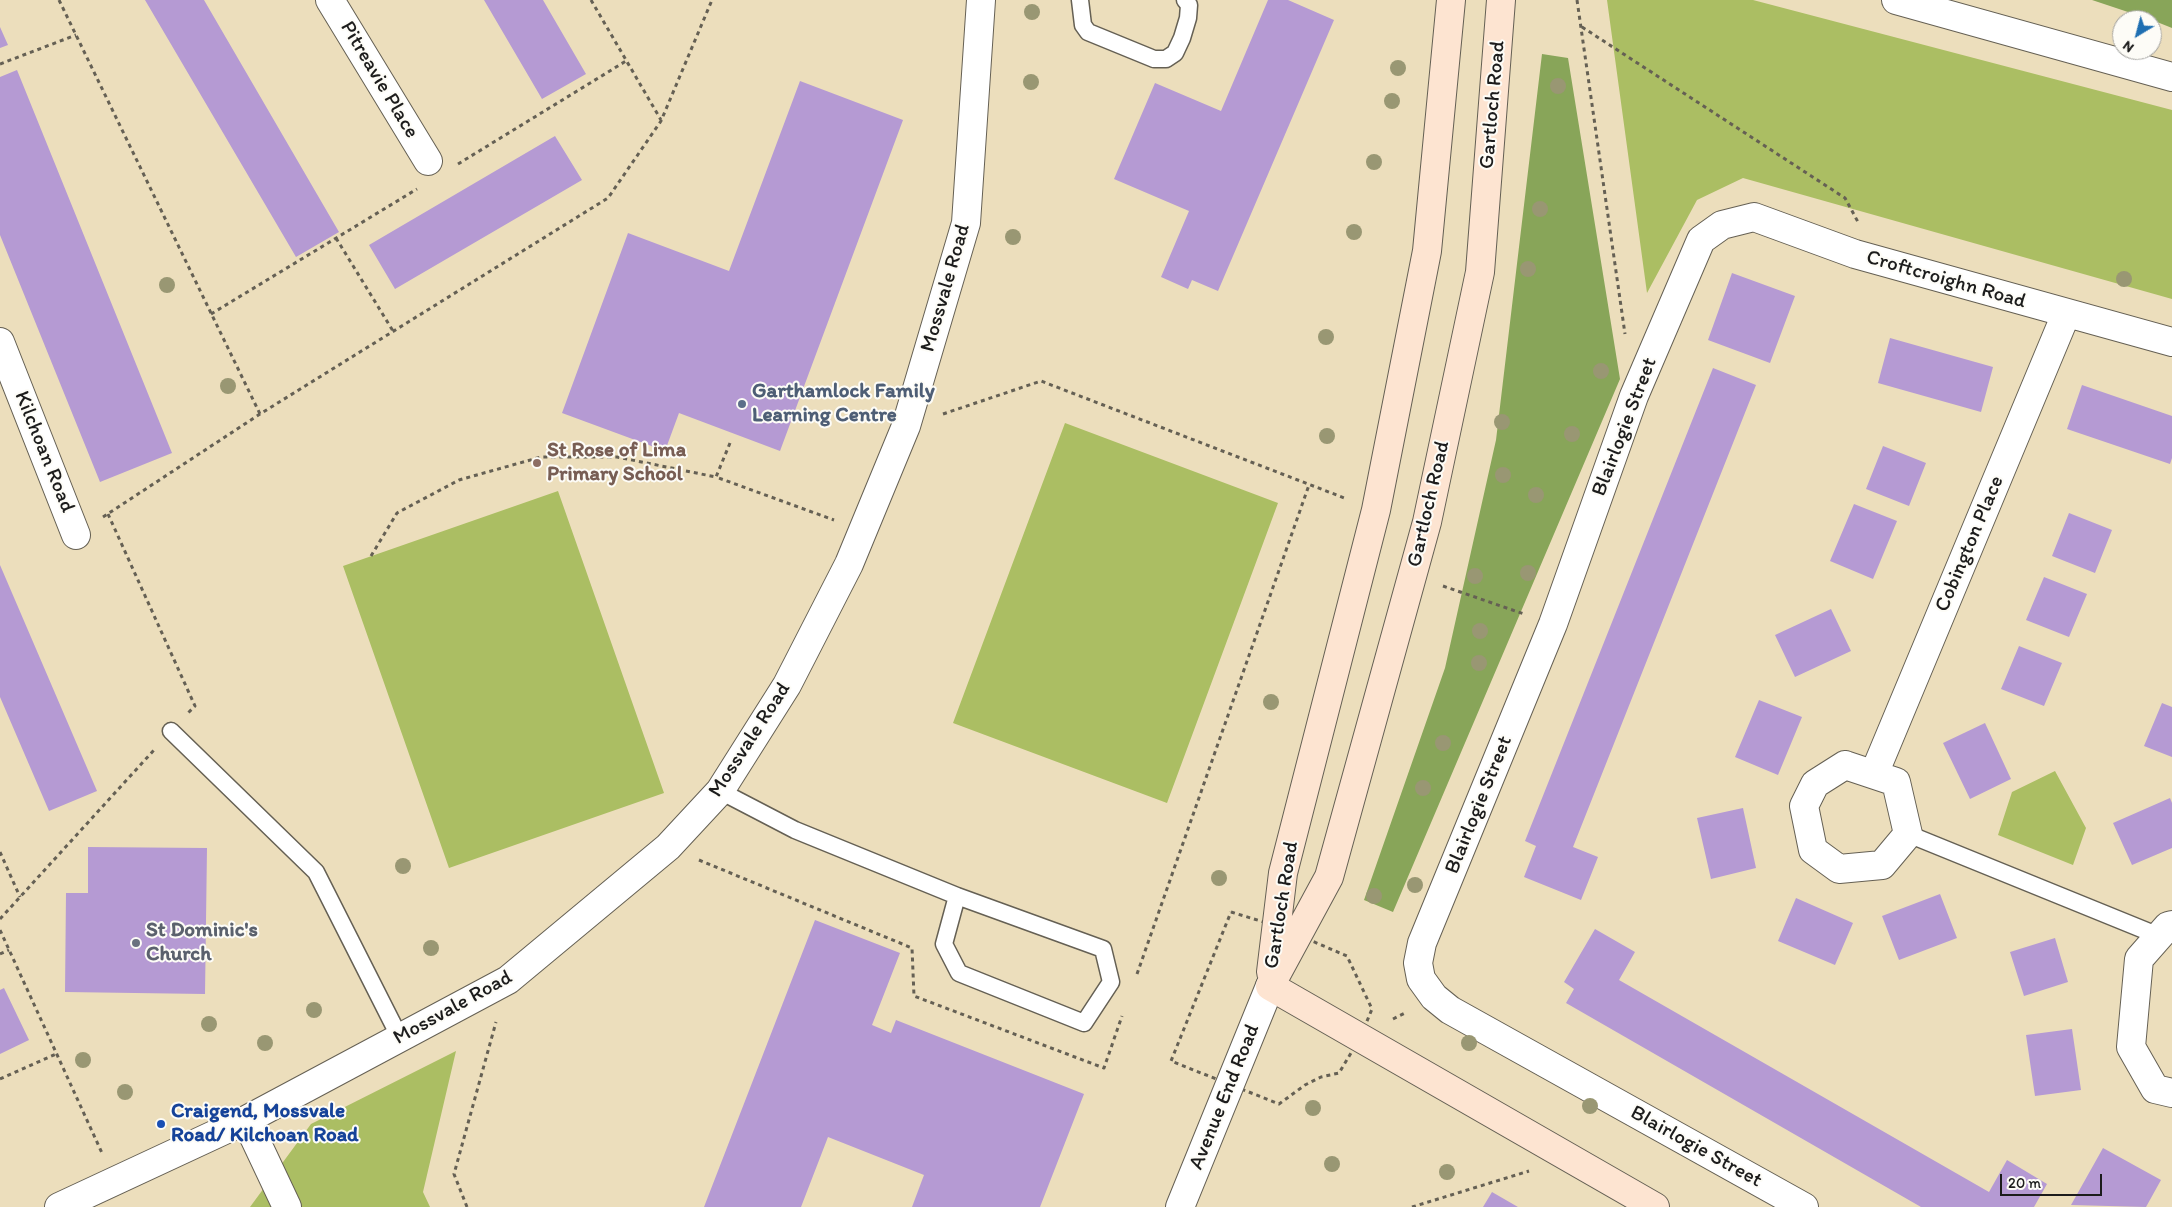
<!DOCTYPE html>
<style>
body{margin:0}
#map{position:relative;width:2172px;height:1207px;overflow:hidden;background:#ecdebc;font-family:Itim,sans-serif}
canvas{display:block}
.north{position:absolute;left:2112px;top:10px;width:50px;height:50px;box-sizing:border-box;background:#fdfcf7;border:1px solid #a3a29f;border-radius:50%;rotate:217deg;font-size:14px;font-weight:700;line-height:20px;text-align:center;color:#1c1c1c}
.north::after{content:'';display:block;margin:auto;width:18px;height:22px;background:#1f6fb2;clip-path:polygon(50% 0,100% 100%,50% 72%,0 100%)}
.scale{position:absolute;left:2000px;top:1174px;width:102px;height:22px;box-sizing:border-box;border:2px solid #1c1c1c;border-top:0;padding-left:6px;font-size:15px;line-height:18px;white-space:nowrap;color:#1c1c1c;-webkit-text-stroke:4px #fdfcf7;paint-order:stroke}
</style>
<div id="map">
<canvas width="2172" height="1207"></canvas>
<div class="north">N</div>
<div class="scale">20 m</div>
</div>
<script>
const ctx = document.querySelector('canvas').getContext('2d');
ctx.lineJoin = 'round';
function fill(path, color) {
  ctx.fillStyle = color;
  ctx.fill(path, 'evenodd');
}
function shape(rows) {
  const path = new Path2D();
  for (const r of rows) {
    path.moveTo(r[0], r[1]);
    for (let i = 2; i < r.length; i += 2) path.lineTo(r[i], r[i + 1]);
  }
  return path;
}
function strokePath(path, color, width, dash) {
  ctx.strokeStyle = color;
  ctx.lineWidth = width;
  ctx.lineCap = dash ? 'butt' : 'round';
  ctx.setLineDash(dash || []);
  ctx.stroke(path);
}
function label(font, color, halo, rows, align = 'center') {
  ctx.font = font + ' Itim,sans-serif';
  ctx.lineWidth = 4;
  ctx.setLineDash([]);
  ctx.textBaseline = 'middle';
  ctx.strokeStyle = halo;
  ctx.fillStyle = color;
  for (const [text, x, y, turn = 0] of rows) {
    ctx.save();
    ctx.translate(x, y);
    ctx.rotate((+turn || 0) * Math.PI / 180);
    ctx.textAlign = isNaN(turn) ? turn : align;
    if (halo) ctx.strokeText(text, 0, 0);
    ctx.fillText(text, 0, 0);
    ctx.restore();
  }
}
const green = shape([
 [1607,0,1753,0,2172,110,2172,299,1743,178,1697,200,1647,293],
 [1065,423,1278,503,1167,803,953,723],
 [558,491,664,793,449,868,343,566],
 [2055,771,2086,828,2073,865,1998,835,2012,792],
 [456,1051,423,1192,430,1207,250,1207,311,1124]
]);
const forest = shape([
 [2092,0,2172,0,2172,28,2152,20],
 [1542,54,1568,58,1620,379,1393,912,1364,900,1445,668,1496,440]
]);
const building = shape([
 [145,0,204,0,339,232,296,257],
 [484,0,543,0,586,74,542,99],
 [1268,0,1288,0,1334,20,1218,291,1192,280,1188,289,1161,277,1189,211,1114,179,1155,83,1221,111],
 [0,27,8,45,0,48],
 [17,70,172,453,100,482,0,235,0,77],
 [800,81,903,120,780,451,679,413,665,451,562,413,628,233,729,271],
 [555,136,582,180,395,289,369,245],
 [1732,273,1795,296,1770,363,1708,340],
 [1890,338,1993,367,1981,412,1878,383],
 [1713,368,1756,385,1573,847,1598,857,1581,900,1524,877,1536,846,1525,841],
 [2082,385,2172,416,2172,458,2170,464,2067,429],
 [1883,446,1926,463,1909,506,1866,489],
 [1854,504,1897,521,1873,579,1830,561],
 [2069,513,2112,530,2095,573,2052,556],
 [0,565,97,791,49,811,0,697],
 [2044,577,2087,594,2069,637,2026,620],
 [1831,609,1851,651,1795,677,1775,635],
 [2019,646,2062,663,2044,706,2001,689],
 [1759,700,1802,717,1778,775,1735,757],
 [2162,703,2172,707,2172,757,2144,746],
 [1985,723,2011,779,1970,799,1943,743],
 [2170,798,2172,803,2172,848,2132,865,2113,823],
 [1743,808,1756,868,1711,879,1697,818],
 [88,847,207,848,205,994,65,992,66,893,88,893],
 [1940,894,1957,938,1899,960,1882,916],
 [1796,898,1853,923,1835,965,1778,941],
 [815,920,900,953,872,1025,891,1033,896,1020,1084,1094,1040,1207,912,1207,924,1175,828,1137,801,1207,704,1207],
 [1595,929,1635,952,1619,980,1989,1192,2007,1160,2047,1184,2034,1207,1921,1207,1566,1003,1574,989,1564,982],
 [2055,938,2068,982,2024,996,2010,952],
 [4,988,29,1040,0,1054,0,990],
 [2072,1029,2081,1090,2035,1096,2026,1035],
 [2103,1148,2161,1180,2146,1207,2071,1205],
 [1492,1192,1518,1207,1483,1207]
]);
const path = shape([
 [59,0,260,414],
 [591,0,661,120],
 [1577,0,1625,334],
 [1582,27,1845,198,1858,222],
 [0,64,76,35],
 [458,164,626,61],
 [336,238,393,331],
 [211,314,417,189],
 [943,414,1041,381,1347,499],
 [730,443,716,477,834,520],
 [108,514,195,706,188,713],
 [103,517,260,414,608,198,661,121,712,0],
 [371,556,397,513,459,480,541,457,617,457,716,477],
 [1443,586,1524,614],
 [0,852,20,897],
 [699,860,912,948,914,996,1104,1068,1122,1016],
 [1231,912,1277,926,1347,956,1372,1009,1360,1038,1339,1073,1321,1077,1305,1085,1279,1104,1171,1061,1231,912],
 [0,919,154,750],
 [0,930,102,1153],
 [0,954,9,950],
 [1137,974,1309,485],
 [1393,1019,1407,1012],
 [0,1079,56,1054],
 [467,1207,454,1174,496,1022],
 [1412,1207,1529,1171]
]);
const service = shape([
 [1080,0,1083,25,1088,32,1154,59,1166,59,1175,53,1182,38,1188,18,1189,5,1185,0],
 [171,731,316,872,400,1038],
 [720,791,795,830,957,896,1103,949,1111,982,1084,1023,959,973,944,944,957,896],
 [1908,834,2159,936]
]);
const minor = shape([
 [330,0,428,161],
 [1896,0,2172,77],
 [0,342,76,535],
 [1845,765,1896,782,1908,834,1882,865,1839,869,1813,850,1804,806,1815,784,1845,765],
 [1874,774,2066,314],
 [2172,925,2168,926,2139,959,2131,1047,2155,1089,2172,1093],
 [246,1120,287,1207],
 [59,1207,246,1120,508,980,668,847,720,791,787,685,849,564,906,426,966,223,981,0],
 [1804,1207,1450,1010,1434,997,1421,979,1418,963,1422,943,1553,624,1634,396,1701,240,1722,225,1754,217,1855,254,2172,342]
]);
const tertiary = shape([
 [1180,1207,1270,986]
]);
const secondary = shape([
 [1271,972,1283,873,1376,510,1427,251,1451,0],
 [1270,986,1329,877,1427,522,1480,272,1501,0],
 [1270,986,1655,1207]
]);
const trees = [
 [1032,12],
 [1398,68],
 [1031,82],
 [1558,86],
 [1392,101],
 [1374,162],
 [1540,209],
 [1354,232],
 [1013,237],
 [1528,269],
 [2124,279],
 [167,285],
 [1326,337],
 [1601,371],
 [228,386],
 [1502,422],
 [1572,434],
 [1327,436],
 [1503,475],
 [1536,495],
 [1528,573],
 [1475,576],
 [1480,631],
 [1479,663],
 [1271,702],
 [1443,743],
 [1423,788],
 [403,866],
 [1219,878],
 [1415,885],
 [1374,896],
 [431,948],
 [314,1010],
 [209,1024],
 [265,1043],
 [1469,1043],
 [83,1060],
 [125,1092],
 [1590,1106],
 [1313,1108],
 [1332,1164],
 [1447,1172]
];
const markers = [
 [742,404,5,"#5c6f8a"],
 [537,463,5,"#8d6e63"],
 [136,943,5,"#6b7280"],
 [161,1124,5,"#1a4fb4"]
];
const streetNames = [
 ["Pitreavie Place",379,80,59],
 ["Gartloch Road",1493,105,-85],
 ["Croftcroighn Road",1946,280,16],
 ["Mossvale Road",946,288,-74],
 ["Blairlogie Street",1625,427,-69],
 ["Kilchoan Road",44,452,68],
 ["Gartloch Road",1429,504,-77],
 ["Cobington Place",1970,544,-67],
 ["Mossvale Road",750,740,-57],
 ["Blairlogie Street",1479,805,-68],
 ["Gartloch Road",1282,905,-81],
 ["Mossvale Road",453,1008,-29],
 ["Avenue End Road",1225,1097,-68],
 ["Blairlogie Street",1696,1147,29]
];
const serviceNames = [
 ["Garthamlock Family",752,392],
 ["Learning Centre",752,416]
];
const educationNames = [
 ["St Rose of Lima",547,451],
 ["Primary School",547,475]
];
const worshipNames = [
 ["St Dominic's",146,931],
 ["Church",146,955]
];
const transitNames = [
 ["Craigend, Mossvale",171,1112],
 ["Road/ Kilchoan Road",171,1136]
];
fill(green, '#abbe63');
fill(forest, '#88a559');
fill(building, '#b59ad3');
strokePath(service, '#656054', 19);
strokePath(minor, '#656054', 30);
strokePath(tertiary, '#656054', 30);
strokePath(secondary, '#656054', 30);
strokePath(path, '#656054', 3, [4, 4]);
strokePath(service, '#fff', 16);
strokePath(minor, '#fff', 28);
strokePath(tertiary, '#fff', 28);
strokePath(secondary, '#fde4d1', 28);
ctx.fillStyle = '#999773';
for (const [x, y] of trees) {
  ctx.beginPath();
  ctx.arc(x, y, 8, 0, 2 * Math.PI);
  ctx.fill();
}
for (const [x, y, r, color] of markers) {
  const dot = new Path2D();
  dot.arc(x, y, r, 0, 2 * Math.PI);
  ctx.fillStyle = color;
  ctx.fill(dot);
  strokePath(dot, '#fdfcf7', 2);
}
label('21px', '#1c1c1c', '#fdfcf7', streetNames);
label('bold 21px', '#4e5e75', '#fdfcf7', serviceNames, 'left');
label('bold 21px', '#785e54', '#fdfcf7', educationNames, 'left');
label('bold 21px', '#5b616d', '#fdfcf7', worshipNames, 'left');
label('bold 21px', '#164399', '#fdfcf7', transitNames, 'left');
</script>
